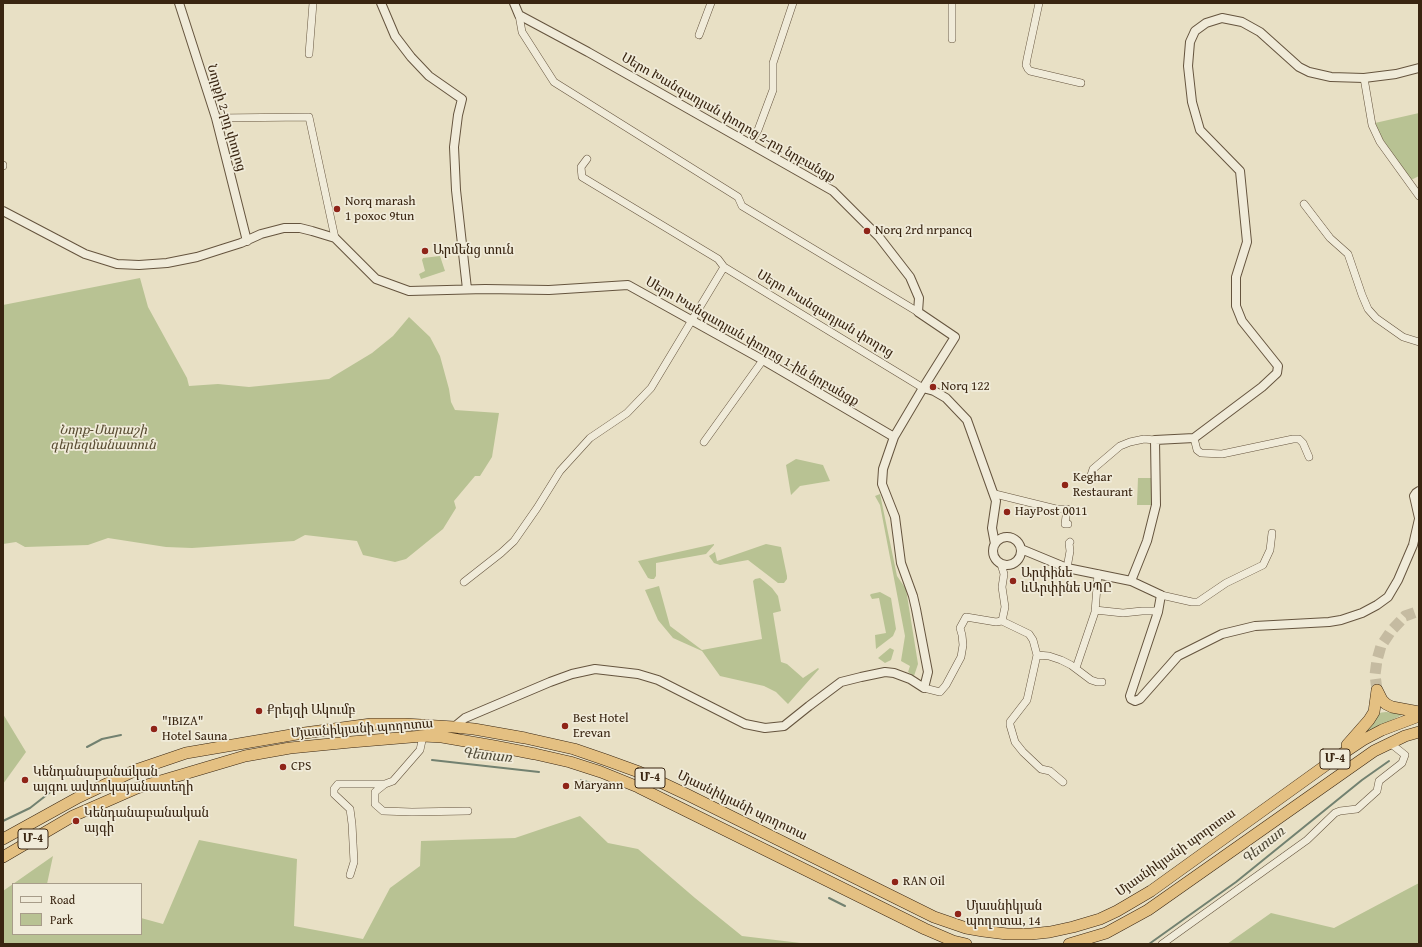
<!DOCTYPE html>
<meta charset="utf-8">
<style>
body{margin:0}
#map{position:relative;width:1422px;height:947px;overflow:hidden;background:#e8e0c5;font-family:"Gentium Book Plus",serif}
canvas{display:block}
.frame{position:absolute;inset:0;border:4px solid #392511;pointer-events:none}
.legend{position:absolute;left:12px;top:883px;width:130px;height:52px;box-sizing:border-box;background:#f0ebd9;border:1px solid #a79c89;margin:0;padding:5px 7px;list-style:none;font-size:12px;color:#392511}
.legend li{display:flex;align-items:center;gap:8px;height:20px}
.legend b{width:20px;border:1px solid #a79c89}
</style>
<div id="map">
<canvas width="1422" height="947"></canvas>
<div class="frame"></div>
<ul class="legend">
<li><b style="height:5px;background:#f0ebd9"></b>Road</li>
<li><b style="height:11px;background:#b8c293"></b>Park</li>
</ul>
</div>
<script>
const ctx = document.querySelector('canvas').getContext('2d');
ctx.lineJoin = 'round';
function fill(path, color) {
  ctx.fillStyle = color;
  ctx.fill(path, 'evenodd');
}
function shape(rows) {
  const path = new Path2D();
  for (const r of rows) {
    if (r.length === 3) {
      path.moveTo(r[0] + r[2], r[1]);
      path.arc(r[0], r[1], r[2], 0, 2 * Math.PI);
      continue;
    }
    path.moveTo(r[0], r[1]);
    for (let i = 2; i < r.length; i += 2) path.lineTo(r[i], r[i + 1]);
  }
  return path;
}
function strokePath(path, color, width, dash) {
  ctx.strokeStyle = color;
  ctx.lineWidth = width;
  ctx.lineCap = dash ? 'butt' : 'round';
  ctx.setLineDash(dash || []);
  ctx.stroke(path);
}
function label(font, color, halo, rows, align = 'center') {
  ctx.font = font + ' "Gentium Book Plus","Noto Serif Armenian",serif';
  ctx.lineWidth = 3.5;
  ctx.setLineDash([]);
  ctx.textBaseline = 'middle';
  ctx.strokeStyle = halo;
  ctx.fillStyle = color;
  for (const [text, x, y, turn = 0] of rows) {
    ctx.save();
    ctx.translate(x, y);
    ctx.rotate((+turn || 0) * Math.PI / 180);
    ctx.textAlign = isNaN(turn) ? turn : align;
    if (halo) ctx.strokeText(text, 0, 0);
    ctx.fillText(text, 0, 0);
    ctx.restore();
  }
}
const green = shape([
 [1419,113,1419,176,1411,180,1383,140,1375,123],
 [440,256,445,271,421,279,419,274,425,271,422,260,423,258],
 [140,278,148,307,187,378,189,386,218,384,249,387,329,379,372,353,393,336,409,317,430,337,440,356,449,389,451,402,455,410,499,413,492,457,480,476,475,476,454,501,456,508,443,529,406,559,395,562,363,555,357,541,305,535,294,541,192,548,166,547,108,538,88,545,25,547,16,542,3,544,3,305],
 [796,459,823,465,830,481,800,486,791,495,786,465],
 [1138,478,1153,478,1152,505,1137,505],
 [880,494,897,576,906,589,918,664,914,676,908,672,910,666,901,661,905,636,880,505,875,496],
 [714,544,714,545,706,554,656,563,656,576,654,579,651,579,648,578,638,561],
 [766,544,781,547,787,576,787,579,784,583,778,583,748,560,720,565,714,563,709,556,715,552,717,561],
 [760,578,772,588,778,596,781,611,773,613,781,662,787,664,803,678,818,668,819,669,788,704,776,692,764,686,720,676,702,651,673,638,658,620,645,590,659,586,670,626,702,650,762,639,753,581,755,579],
 [880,592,891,598,896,629,893,636,876,649,875,635,886,633,879,598,872,599,870,595,871,594],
 [890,648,894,650,891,660,885,663,878,658],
 [1386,712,1404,714,1360,736,1378,713],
 [3,714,26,752,3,784],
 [580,816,608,843,638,849,695,898,742,936,809,944,3,944,3,891,53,856,47,884,13,884,13,934,141,934,141,918,163,924,199,840,297,859,294,926,363,939,390,888,420,866,421,841,515,838],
 [1419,883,1419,942,1416,944,1227,944,1271,913,1334,928]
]);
const stream = shape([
 [87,747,102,739,121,735],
 [432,760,539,772],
 [581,780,594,784],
 [3,821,30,808,53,790],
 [829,898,845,906],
 [1149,944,1236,882,1362,780,1389,761]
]);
const trunkTunnel = shape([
 [1377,690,1375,675,1377,660,1381,646,1391,631,1405,616,1419,611]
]);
const minor = shape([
 [952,3,952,39],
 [1039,3,1027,59,1026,65,1028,69,1030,71,1081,83],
 [519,15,522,32,554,82,738,197,742,206,918,312],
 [699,35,711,3],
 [309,54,313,3],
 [1364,78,1372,125,1380,142,1419,196],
 [216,118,309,117,335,238],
 [750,143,758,130,773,90,773,63,793,3],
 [587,159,581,167,582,177,718,259,724,267,923,388],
 [3,165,3,166],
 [1304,204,1330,238,1348,254,1362,295,1368,309,1376,318,1403,337,1419,342],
 [1194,438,1197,450,1201,453,1222,454,1293,439,1299,439,1303,443,1309,457],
 [704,442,763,360],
 [1091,475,1093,469,1120,446,1130,442,1144,439,1155,440],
 [995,494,1056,509,1067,509,1065,524,1068,524],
 [1001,564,1004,574,1002,587,1005,607,1002,621],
 [1067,568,1070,551,1069,543,1070,542],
 [464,582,501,553,514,541,537,508,560,471,590,438,627,413,651,388,724,267],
 [1161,595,1192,602,1198,602,1226,583,1263,565,1270,550,1272,533],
 [1095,610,1123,613,1142,611,1158,611],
 [1037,655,1049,656,1061,660,1071,665,1091,680,1097,682,1102,682],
 [1076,668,1095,612,1098,574],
 [924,688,940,692,946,685,961,657,963,645,962,635,960,628,966,617,996,622,1002,621,1029,634,1033,640,1037,655,1027,700,1010,722,1010,725,1015,742,1023,752,1041,769,1050,771,1063,782],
 [385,784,375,792,375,804,383,811,412,812,468,811],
 [350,875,354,862,352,824,350,809,334,794,334,789,338,784,385,784,393,781,420,750,423,736],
 [1162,944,1307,840,1335,813,1340,811,1357,809,1377,791,1379,781,1402,763,1405,755,1390,743]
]);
const tertiary = shape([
 [179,3,216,118,247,241],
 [381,3,395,36,411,57,429,76,462,99,458,115,454,147,456,190,467,289],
 [3,211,85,254,117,264,139,265,167,263,197,257,222,249,241,243,261,234,284,228,300,228,312,231,335,238,376,279,409,291,485,289,549,290,628,285,763,360,894,437,923,388,955,337,918,312,919,298,910,277,879,237,833,191,588,52,519,15,514,3],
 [923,388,934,391,946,398,967,420,996,501,992,528,995,544],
 [1419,491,1416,493,1414,496,1419,518],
 [1007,551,14],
 [1021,549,1067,568,1131,581,1161,595,1158,612,1130,696,1131,699,1135,701,1140,699,1178,656,1222,634,1255,626,1329,622,1341,620,1362,613,1377,605,1388,597,1398,580,1413,545,1419,519],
 [1131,581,1147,541,1156,505,1155,440,1194,438,1262,387,1277,373,1278,366,1242,321,1236,306,1236,277,1247,242,1240,171,1200,130,1192,102,1188,66,1190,42,1195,31,1206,23,1222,18,1242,22,1260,32,1299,67,1309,72,1331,77,1364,78,1396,74,1419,68],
 [454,727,465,718,550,682,572,674,595,669,638,674,658,680,745,724,765,728,784,726,809,706,841,682,861,677,885,672,894,673,910,679,924,688,928,672,916,609,913,596,901,563,895,517,882,484,883,469,894,437]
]);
const trunk = shape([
 [1377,690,1382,700,1386,704,1392,707,1419,712],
 [1347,745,1369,720,1374,712,1377,690],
 [3,839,79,797,136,770,186,753,297,734,371,724,405,724,454,727,474,729,525,738,574,749,606,760,639,772,688,795,934,917,966,928,983,931,1007,934,1031,934,1050,932,1073,927,1100,919,1117,911,1151,891,1333,760,1363,740,1382,730,1419,716],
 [3,857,73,816,137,788,245,756,290,748,351,742,423,736,442,737,494,746,535,754,570,762,601,772,638,787,925,929,953,941,966,944],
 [1069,944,1106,933,1148,910,1374,751,1405,736,1419,732]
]);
const markers = [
 [337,209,4,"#8f2418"],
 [867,231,4,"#8f2418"],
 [425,251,4,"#8f2418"],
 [933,387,4,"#8f2418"],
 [1065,485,4,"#8f2418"],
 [1007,512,4,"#8f2418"],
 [1013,581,4,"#8f2418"],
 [259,711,4,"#8f2418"],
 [565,726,4,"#8f2418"],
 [154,729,4,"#8f2418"],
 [283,767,4,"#8f2418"],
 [25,780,4,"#8f2418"],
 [566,786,4,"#8f2418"],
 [76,821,4,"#8f2418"],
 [895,882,4,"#8f2418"],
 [958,914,4,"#8f2418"]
];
const shields = [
 [1335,759,30],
 [650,778,30],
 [33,839,30]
];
const shieldNames = [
 ["Մ-4",1335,759],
 ["Մ-4",650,778],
 ["Մ-4",33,839]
];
const streetNames = [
 ["Նորքի 2-րդ փողոց",226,118,74],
 ["Սերո Խանզադյան փողոց 2-րդ նրբանցք",728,118,30],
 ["Սերո Խանզադյան փողոց",825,314,31],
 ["Սերո Խանզադյան փողոց 1-ին նրբանցք",752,342,30],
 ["Մյասնիկյանի պողոտա",362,729,-4],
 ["Մյասնիկյանի պողոտա",742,806,26],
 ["Մյասնիկյանի պողոտա",1176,853,-35]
];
const poiNames = [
 ["Norq marash",345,202],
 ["1 poxoc 9tun",345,217],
 ["Norq 2rd nrpancq",875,231],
 ["Արմենց տուն",433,251],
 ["Norq 122",941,387],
 ["Keghar",1073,478],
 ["Restaurant",1073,493],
 ["HayPost 0011",1015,512],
 ["Արփինե",1021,574],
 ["ևԱրփինե ՍՊԸ",1021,589],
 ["Քրեյզի Ակումբ",267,711],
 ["Best Hotel",573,719],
 ["Erevan",573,734],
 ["\"IBIZA\"",162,722],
 ["Hotel Sauna",162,737],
 ["CPS",291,767],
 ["Կենդանաբանական",33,773],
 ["այգու ավտոկայանատեղի",33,788],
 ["Maryann",574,786],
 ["Կենդանաբանական",84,814],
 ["այգի",84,829],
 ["RAN Oil",903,882],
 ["Մյասնիկյան",966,907],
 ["պողոտա, 14",966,922]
];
const parkNames = [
 ["Նորք-Մարաշի",103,431],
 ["գերեզմանատուն",103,446]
];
const waterNames = [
 ["Գետառ",487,756,6],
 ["Գետառ",1264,846,-39]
];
fill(green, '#b8c293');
strokePath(stream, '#728170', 2);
strokePath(trunkTunnel, '#c5bba1', 11, [11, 5.5]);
strokePath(minor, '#65543e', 8);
strokePath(tertiary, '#65543e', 10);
strokePath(trunk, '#392511', 12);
strokePath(minor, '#f0ebd9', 7);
strokePath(tertiary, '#f0ebd9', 8);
strokePath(trunk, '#e4c082', 11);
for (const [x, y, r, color] of markers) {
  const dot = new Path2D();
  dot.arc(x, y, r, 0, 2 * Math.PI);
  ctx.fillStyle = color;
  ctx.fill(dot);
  strokePath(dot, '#f0ebd9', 1.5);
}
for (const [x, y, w] of shields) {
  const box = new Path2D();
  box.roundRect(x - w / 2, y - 10, w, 20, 3);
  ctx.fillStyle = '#f0ebd9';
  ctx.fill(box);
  strokePath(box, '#392511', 1);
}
label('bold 12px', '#392511', null, shieldNames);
label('13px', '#392511', '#f0ebd9', streetNames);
label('13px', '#392511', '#f0ebd9', poiNames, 'left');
label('italic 13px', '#594c32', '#f0ebd9', parkNames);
label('italic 14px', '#514b38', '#f0ebd9', waterNames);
</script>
